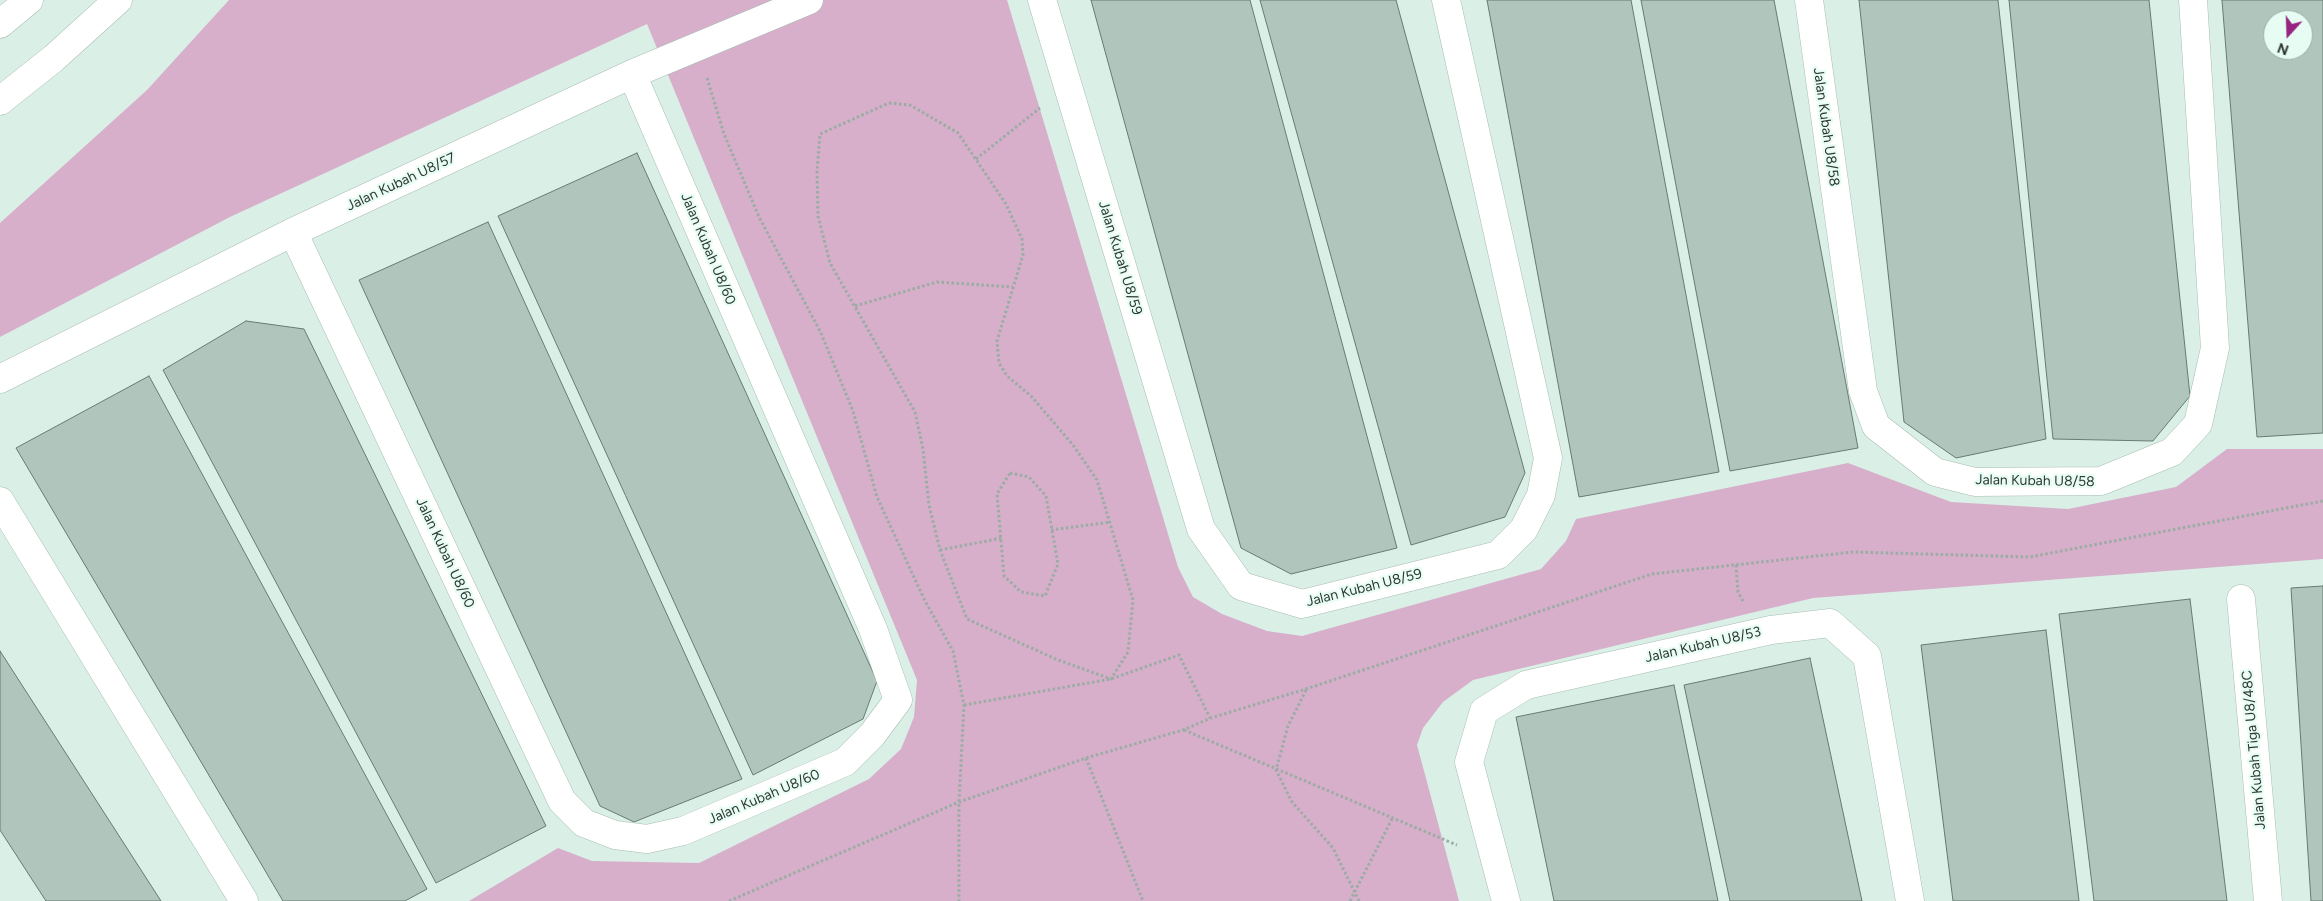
<!DOCTYPE html>
<style>
body{margin:0}
#map{position:relative;width:2323px;height:901px;overflow:hidden;background:#daf0e6;font-family:Figtree,sans-serif}
canvas{display:block}
.north{position:absolute;left:2263px;top:10px;width:50px;height:50px;box-sizing:border-box;background:#e7fdf3;border:1px solid #9daea6;border-radius:50%;rotate:200deg;font-size:14px;font-weight:700;line-height:20px;text-align:center;color:#2f3733}
.north::after{content:'';display:block;margin:auto;width:18px;height:22px;background:#982481;clip-path:polygon(50% 0,100% 100%,50% 72%,0 100%)}
</style>
<div id="map">
<canvas width="2323" height="901"></canvas>
<div class="north">N</div>
</div>
<script>
const ctx = document.querySelector('canvas').getContext('2d');
ctx.lineJoin = 'round';
function fill(path, color) {
  ctx.fillStyle = color;
  ctx.fill(path, 'evenodd');
}
function shape(rows) {
  const path = new Path2D();
  for (const r of rows) {
    path.moveTo(r[0], r[1]);
    for (let i = 2; i < r.length; i += 2) path.lineTo(r[i], r[i + 1]);
  }
  return path;
}
function strokePath(path, color, width, dash) {
  ctx.strokeStyle = color;
  ctx.lineWidth = width;
  ctx.lineCap = dash ? 'butt' : 'round';
  ctx.setLineDash(dash || []);
  ctx.stroke(path);
}
function label(font, color, halo, rows, align = 'center') {
  ctx.font = font + ' Figtree,sans-serif';
  ctx.lineWidth = 4.5;
  ctx.setLineDash([]);
  ctx.textBaseline = 'middle';
  ctx.strokeStyle = halo;
  ctx.fillStyle = color;
  for (const [text, x, y, turn = 0] of rows) {
    ctx.save();
    ctx.translate(x, y);
    ctx.rotate((+turn || 0) * Math.PI / 180);
    ctx.textAlign = isNaN(turn) ? turn : align;
    if (halo) ctx.strokeText(text, 0, 0);
    ctx.fillText(text, 0, 0);
    ctx.restore();
  }
}
const green = shape([
 [229,0,1007,0,1178,567,1193,597,1222,614,1267,631,1302,636,1541,569,1566,541,1576,519,1848,463,1951,502,2068,509,2176,487,2227,449,2323,449,2323,559,1813,598,1473,680,1443,702,1423,728,1417,745,1459,901,469,901,558,848,592,861,699,863,869,779,901,749,914,717,917,680,647,24,230,217,0,337,0,223,147,90]
]);
const building = shape([
 [1091,0,1250,0,1397,548,1291,574,1241,548,1091,0],
 [1260,0,1396,0,1525,473,1505,517,1411,545,1260,0],
 [1487,0,1631,0,1719,472,1579,497,1487,0],
 [1641,0,1774,0,1858,448,1730,471,1641,0],
 [1859,0,1998,0,2046,439,1956,458,1904,422,1859,0],
 [2009,0,2149,0,2190,396,2153,441,2053,439,2009,0],
 [2222,0,2323,0,2323,433,2257,437,2222,0],
 [2273,20,2303,20,2303,50,2273,50,2273,20],
 [637,153,877,681,863,719,753,775,498,216,637,153],
 [488,222,742,779,634,822,600,806,359,280,488,222],
 [246,321,304,329,546,826,436,883,163,370,246,321],
 [149,376,427,889,405,901,283,901,16,448,149,376],
 [2323,586,2323,901,2311,901,2291,588,2323,586],
 [2190,599,2227,901,2094,901,2059,614,2190,599],
 [2046,630,2079,901,1953,901,1921,645,2046,630],
 [0,651,161,901,46,901,0,830,0,651],
 [1810,658,1862,901,1730,901,1684,685,1810,658],
 [1674,685,1718,901,1554,901,1516,717,1674,685]
]);
const path = shape([
 [707,78,724,134,759,217,821,333,853,411,877,497,925,601,953,651,964,705,959,802,959,901],
 [889,103,910,105,958,133,1006,204,1022,239,1023,255,997,341,999,363,1007,376,1031,396,1073,445,1097,480,1133,600,1128,652,1111,679,1058,660,967,619,940,550,929,505,923,449,915,412,830,263,818,216,817,171,820,134,889,103],
 [976,159,1040,108],
 [855,306,937,282,1013,287],
 [1010,473,1029,477,1046,496,1058,564,1045,596,1021,592,1004,576,997,494,1010,473],
 [1051,530,1111,522],
 [940,550,1002,538],
 [1736,565,1738,592,1744,603],
 [1306,690,1288,726,1276,770,1292,802,1333,848,1359,901],
 [964,705,1111,679,1179,655,1210,718],
 [1184,730,1457,845],
 [1086,758,1143,901],
 [729,901,959,802,1086,758,1183,730,1211,718,1306,689,1652,574,1853,552,2030,557,2323,501],
 [1350,901,1392,819]
]);
const minor = shape([
 [1042,0,1201,529,1241,586,1302,604,1498,555,1524,529,1541,495,1548,458,1446,0],
 [1809,0,1863,391,1876,426,1935,472,1975,482,2101,481,2172,452,2198,424,2215,348,2193,0],
 [0,24,29,0],
 [0,101,54,58,118,0],
 [293,232,562,801,584,823,615,835,647,839,683,831,845,762,872,735,898,700,873,629,632,74],
 [0,379,293,232,632,74,809,0],
 [0,501,244,901],
 [2241,599,2268,901],
 [1506,901,1469,762,1484,711,1526,685,1771,630,1830,623,1867,656,1910,901]
]);
const streetNames = [
 ["Jalan Kubah U8/58",1826,127,82],
 ["Jalan Kubah U8/57",401,182,-25],
 ["Jalan Kubah U8/60",708,249,67],
 ["Jalan Kubah U8/59",1120,258,73],
 ["Jalan Kubah U8/58",2035,481,1],
 ["Jalan Kubah U8/60",445,553,65],
 ["Jalan Kubah U8/59",1364,588,-14],
 ["Jalan Kubah U8/53",1703,645,-13],
 ["Jalan Kubah Tiga U8/48C",2254,750,-95],
 ["Jalan Kubah U8/60",764,797,-23]
];
fill(green, '#d7afcb');
fill(building, '#b0c5bb');
strokePath(building, '#677b72', 1);
strokePath(minor, '#a8bdb3', 29);
strokePath(path, '#9baca4', 3, [2.5, 2.5]);
strokePath(minor, '#fff', 28);
label('14px', '#2f3733', '#e7fdf3', streetNames);
</script>
